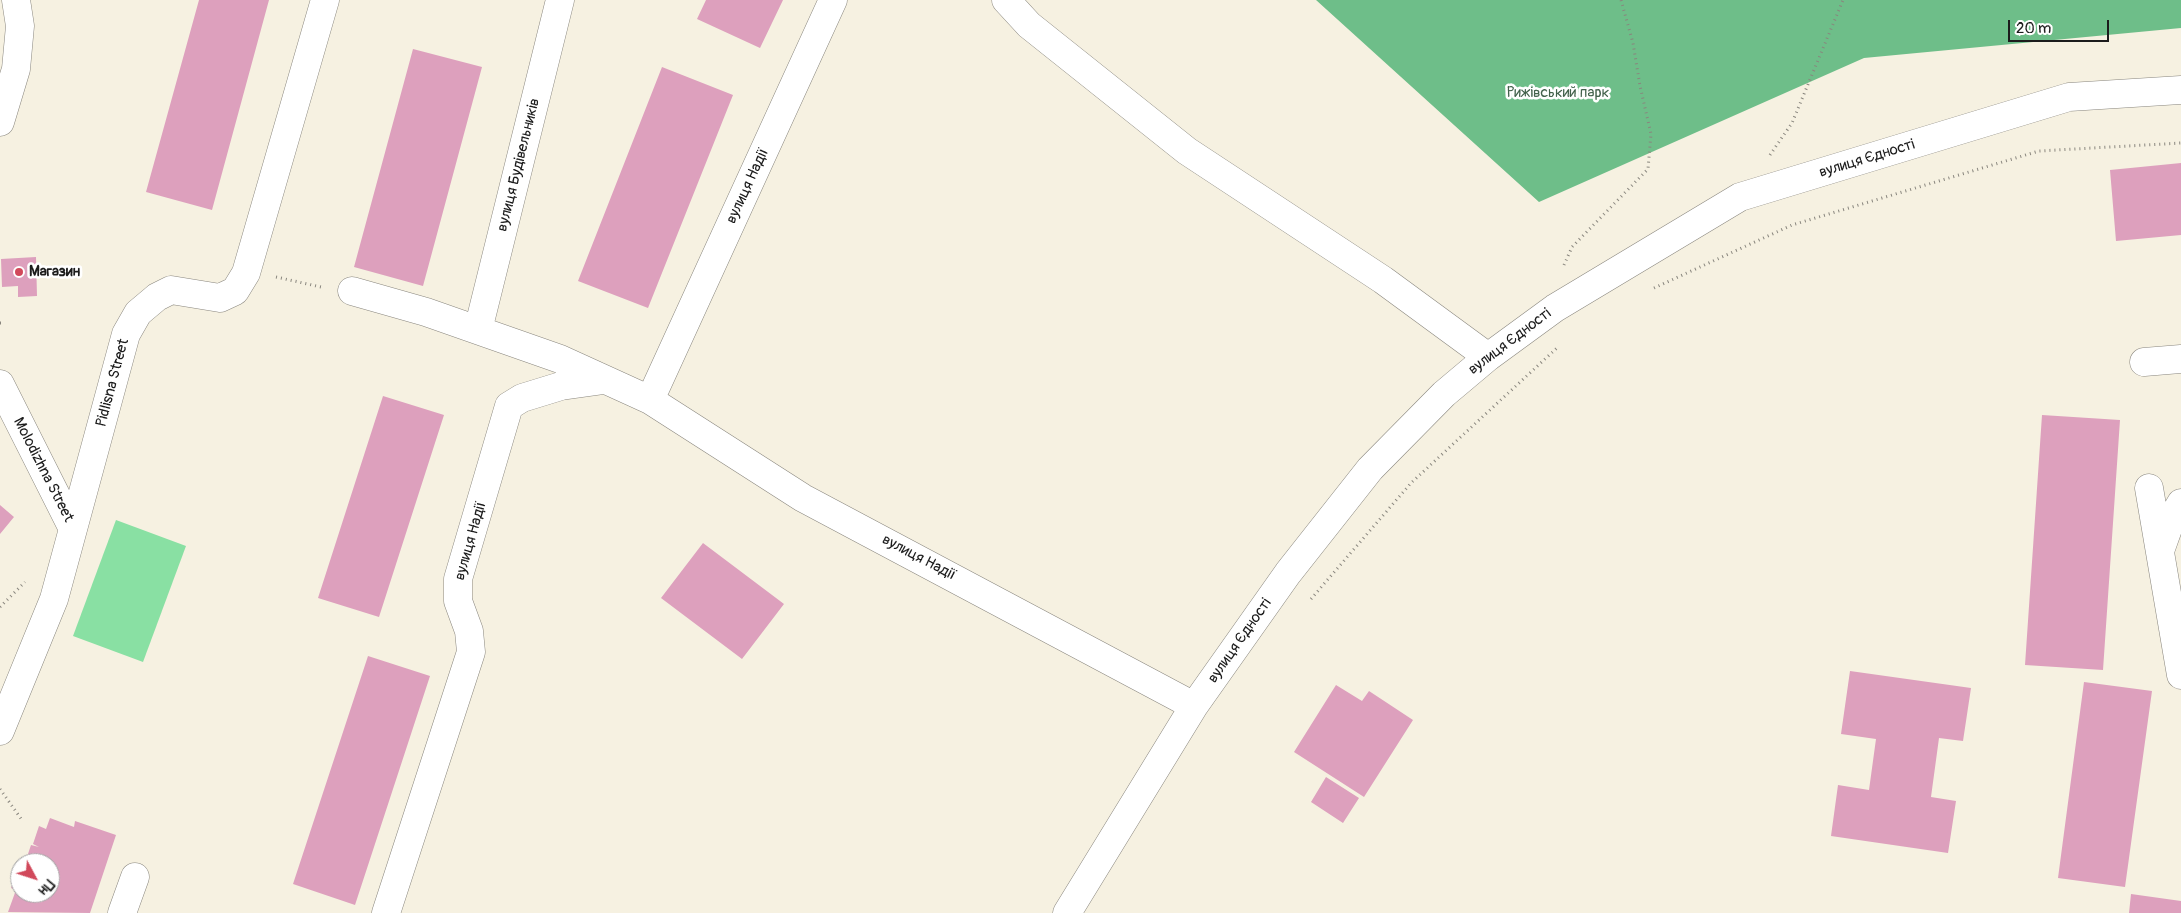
<!DOCTYPE html>
<meta charset="utf-8">
<style>
body{margin:0}
#map{position:relative;width:2181px;height:913px;overflow:hidden;background:#f6f1e1;font-family:Pangolin,sans-serif}
canvas{display:block}
.north{position:absolute;left:10px;top:853px;width:50px;height:50px;box-sizing:border-box;background:#fff;border:1px solid #a4a4a4;border-radius:50%;rotate:130deg;font-size:14px;font-weight:700;line-height:20px;text-align:center;color:#1c1c1c}
.north::after{content:'';display:block;margin:auto;width:18px;height:22px;background:#d1495b;clip-path:polygon(50% 0,100% 100%,50% 72%,0 100%)}
.scale{position:absolute;left:2008px;top:20px;width:101px;height:22px;box-sizing:border-box;border:2px solid #1c1c1c;border-top:0;padding-left:6px;font-size:15px;line-height:18px;white-space:nowrap;color:#1c1c1c;-webkit-text-stroke:4px #fff;paint-order:stroke}
</style>
<div id="map">
<canvas width="2181" height="913"></canvas>
<div class="north">Пн</div>
<div class="scale">20 m</div>
</div>
<script>
const ctx = document.querySelector('canvas').getContext('2d');
ctx.lineJoin = 'round';
function fill(path, color) {
  ctx.fillStyle = color;
  ctx.fill(path, 'evenodd');
}
function shape(rows) {
  const path = new Path2D();
  for (const r of rows) {
    path.moveTo(r[0], r[1]);
    for (let i = 2; i < r.length; i += 2) path.lineTo(r[i], r[i + 1]);
  }
  return path;
}
function strokePath(path, color, width, dash) {
  ctx.strokeStyle = color;
  ctx.lineWidth = width;
  ctx.lineCap = dash ? 'butt' : 'round';
  ctx.setLineDash(dash || []);
  ctx.stroke(path);
}
function label(font, color, halo, rows, align = 'center') {
  ctx.font = font + ' Pangolin,sans-serif';
  ctx.lineWidth = 5;
  ctx.setLineDash([]);
  ctx.textBaseline = 'middle';
  ctx.strokeStyle = halo;
  ctx.fillStyle = color;
  for (const [text, x, y, turn = 0] of rows) {
    ctx.save();
    ctx.translate(x, y);
    ctx.rotate((+turn || 0) * Math.PI / 180);
    ctx.textAlign = isNaN(turn) ? turn : align;
    if (halo) ctx.strokeText(text, 0, 0);
    ctx.fillText(text, 0, 0);
    ctx.restore();
  }
}
const green = shape([
 [116,520,186,546,143,662,73,636]
]);
const forest = shape([
 [1316,0,2181,0,2181,28,1864,58,1539,202]
]);
const building = shape([
 [199,0,269,0,212,210,146,192],
 [706,0,783,0,760,48,697,19],
 [413,49,482,67,423,286,354,267],
 [662,67,733,95,648,308,578,281],
 [2181,163,2181,235,2116,241,2110,170],
 [36,257,37,296,18,297,18,286,2,287,1,259],
 [383,396,444,415,379,617,318,598],
 [2042,415,2120,420,2103,670,2025,665],
 [0,505,14,517,0,534],
 [703,543,784,604,742,659,661,598],
 [368,656,430,676,355,905,293,884],
 [1850,671,1971,688,1963,741,1939,738,1931,797,1956,801,1948,853,1831,836,1838,785,1869,790,1876,739,1841,734],
 [2084,682,2152,691,2125,887,2058,878],
 [1336,685,1362,701,1369,691,1413,720,1364,797,1294,752],
 [1326,777,1359,798,1343,823,1311,802],
 [50,818,74,827,75,821,116,835,90,913,8,912,16,890,11,888,17,871,20,872,20,893,50,893,50,863,25,863,31,845,39,847,33,844,39,826,46,829],
 [2131,894,2181,901,2181,913,2129,913]
]);
const path = shape([
 [1770,155,1792,123,1843,0],
 [1564,265,1572,247,1648,169,1651,134,1640,86,1633,43,1621,0],
 [276,277,321,287],
 [1654,288,1792,225,2039,151,2181,143],
 [0,323,2,323],
 [1311,599,1411,483,1558,347],
 [0,607,25,582],
 [0,789,22,820]
]);
const minor = shape([
 [1006,0,1029,25,1187,151,1383,280,1488,357],
 [0,122,16,69,20,26,16,0],
 [352,291,426,312,560,359,650,400,803,498,1194,706],
 [478,330,560,0],
 [2144,362,2181,359],
 [0,384,73,529],
 [650,400,833,0],
 [2149,488,2181,675],
 [2160,551,2171,520,2181,503],
 [0,731,54,599,126,334,138,313,157,297,171,290,220,298,235,291,246,273,325,0],
 [122,913,135,877],
 [386,913,471,652,469,631,458,601,458,579,509,406,522,398,561,386,604,380],
 [1067,913,1194,706,1288,573,1370,469,1444,394,1488,357,1555,308,1740,197,2069,97,2181,90]
]);
const markers = [
 [19,272,5,"#d1495b"]
];
const parkNames = [
 ["Рижівський парк",1558,93]
];
const streetNames = [
 ["вулиця Єдності",1867,159,-17],
 ["вулиця Будівельників",519,165,-76],
 ["вулиця Надії",748,186,-65],
 ["вулиця Єдності",1510,342,-37],
 ["Pidlisna Street",113,383,-75],
 ["Molodizhna Street",43,470,63],
 ["вулиця Надії",471,541,-74],
 ["вулиця Надії",919,558,28],
 ["вулиця Єдності",1240,641,-55]
];
const poiNames = [
 ["Магазин",29,272]
];
fill(green, '#89e0a3');
fill(forest, '#6ebe89');
fill(building, '#dda0bd');
strokePath(minor, '#89867e', 29);
strokePath(path, '#89867e', 3, [1, 4]);
strokePath(minor, '#fff', 28);
for (const [x, y, r, color] of markers) {
  const dot = new Path2D();
  dot.arc(x, y, r, 0, 2 * Math.PI);
  ctx.fillStyle = color;
  ctx.fill(dot);
  strokePath(dot, '#fff', 2);
}
label('15px', '#42614b', '#fff', parkNames);
label('15px', '#1c1c1c', '#fff', streetNames);
label('bold 15px', '#1c1c1c', '#fff', poiNames, 'left');
</script>
